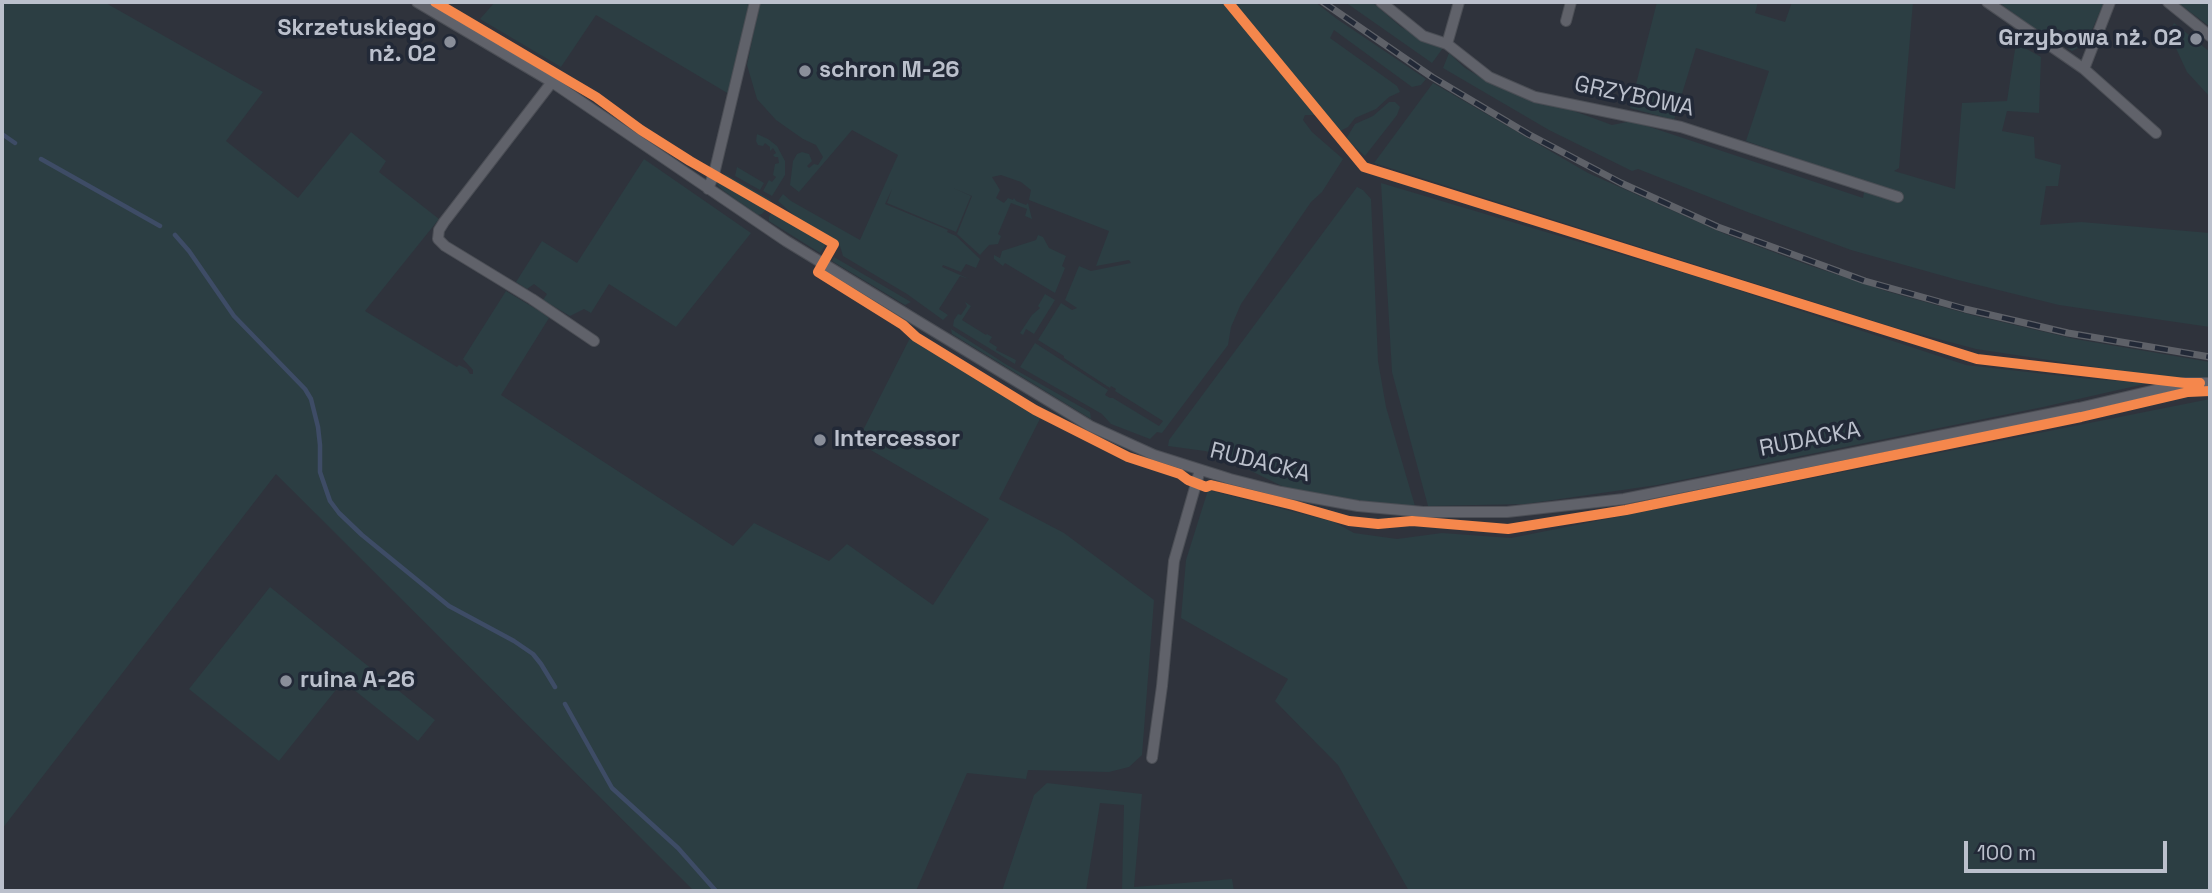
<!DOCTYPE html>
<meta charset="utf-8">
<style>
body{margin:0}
#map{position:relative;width:2212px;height:893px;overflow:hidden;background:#2f333c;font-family:"Space Grotesk",sans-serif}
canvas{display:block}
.frame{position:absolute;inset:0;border:4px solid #bbc0cc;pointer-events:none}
.scale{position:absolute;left:1964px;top:841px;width:203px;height:32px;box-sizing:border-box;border:4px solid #bbc0cc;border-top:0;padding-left:9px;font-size:21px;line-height:24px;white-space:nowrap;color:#bbc0cc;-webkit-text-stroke:5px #222937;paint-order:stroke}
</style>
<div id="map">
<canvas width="2212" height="893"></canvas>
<div class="frame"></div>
<div class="scale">100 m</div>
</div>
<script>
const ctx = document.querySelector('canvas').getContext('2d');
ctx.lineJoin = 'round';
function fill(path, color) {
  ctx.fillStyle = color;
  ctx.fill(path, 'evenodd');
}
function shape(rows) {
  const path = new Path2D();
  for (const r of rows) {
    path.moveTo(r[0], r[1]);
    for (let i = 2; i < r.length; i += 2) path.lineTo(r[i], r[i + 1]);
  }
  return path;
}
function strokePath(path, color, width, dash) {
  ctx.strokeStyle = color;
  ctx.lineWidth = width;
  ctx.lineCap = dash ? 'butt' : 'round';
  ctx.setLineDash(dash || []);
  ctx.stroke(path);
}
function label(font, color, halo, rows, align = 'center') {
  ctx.font = font + ' "Space Grotesk",sans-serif';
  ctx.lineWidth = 7;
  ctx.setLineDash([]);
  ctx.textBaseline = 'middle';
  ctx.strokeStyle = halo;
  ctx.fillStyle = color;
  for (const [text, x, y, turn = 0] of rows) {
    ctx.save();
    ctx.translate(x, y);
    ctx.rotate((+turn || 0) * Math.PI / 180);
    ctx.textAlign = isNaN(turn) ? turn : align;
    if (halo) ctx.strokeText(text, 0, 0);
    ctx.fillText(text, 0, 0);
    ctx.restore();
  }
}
const green = shape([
 [2,2,104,2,263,92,226,141,298,198,351,132,386,161,379,172,439,219,365,311,457,367,459,365,467,369,470,374,473,374,473,370,463,359,506,291,541,312,549,318,501,395,733,546,754,523,829,561,847,544,933,605,989,519,857,442,910,338,1043,413,999,499,1064,533,1154,600,1142,755,1129,767,1109,772,1028,770,1026,779,967,773,916,891,694,891,276,474,2,829],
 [495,2,751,2,729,94,596,15,561,67,480,19],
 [760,2,1315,2,1337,19,1426,79,1421,85,1412,87,1334,30,1330,38,1397,86,1400,92,1389,97,1376,109,1355,118,1348,127,1338,132,1316,115,1305,115,1303,120,1312,132,1343,159,1322,192,1311,202,1241,304,1231,327,1228,345,1162,433,1157,432,1150,439,1111,424,1102,414,1020,367,1035,343,1108,390,1105,395,1110,398,1113,398,1159,426,1163,421,1115,391,1116,389,1111,386,1110,388,1064,358,1064,356,1038,340,1061,303,1072,310,1077,308,1065,300,1079,266,1091,271,1131,263,1129,260,1096,266,1109,231,1029,200,1031,190,1021,182,1001,175,992,177,1000,190,996,198,1004,203,1008,198,1013,200,1014,198,1016,201,1026,205,1028,203,1032,219,1025,216,1027,209,1011,203,998,234,1001,236,998,244,989,245,980,255,957,234,972,196,953,188,971,196,956,232,887,203,892,189,885,204,948,230,947,232,956,236,980,259,976,268,966,264,961,272,943,265,942,267,969,279,960,276,939,309,948,315,943,320,907,294,843,256,840,246,836,241,799,220,778,201,783,194,791,201,860,240,898,155,852,130,799,192,790,185,793,161,797,154,802,152,809,154,812,161,807,166,809,168,814,164,818,165,823,157,816,145,803,139,776,120,757,99,747,65],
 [1345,2,1372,2,1401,27,1443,48,1432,63],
 [1657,2,1758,2,1755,13,1785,22,1792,2,1913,2,1899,168,1894,171,1955,189,1962,103,2007,101,2016,43,2041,57,2039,113,2007,111,2002,131,2034,137,2035,158,2061,165,2058,186,2046,186,2040,225,2081,222,2210,233,2210,327,2059,305,1958,280,1851,250,1750,213,1638,169,1632,171,1549,130,1443,68,1449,53,1465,68,1480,77,1534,100,1563,107,1612,125,1632,121,1863,198,1866,182,1746,141,1769,71,1696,48,1674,120,1630,108],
 [2002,2,2104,2,2086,44,2072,51,2032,27,2001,4],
 [2177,2,2210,2,2210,27],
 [2174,23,2210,52,2210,97,2187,72,2174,44,2171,29],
 [1433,83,1588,173,1725,234,1808,265,1889,292,1972,315,2075,339,2210,362,2210,377,2167,378,1976,349,1893,327,1374,163],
 [1389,102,1395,102,1400,107,1397,115,1365,156,1346,139,1355,124,1373,116],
 [757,134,768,139,777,146,785,161,785,175,772,196,763,191,769,180,772,182,776,177,773,175,775,164,779,163,778,157,775,157,773,155,776,153,773,148,770,151,770,147,765,143,763,146,758,145,756,141],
 [644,159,751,233,676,327,609,284,591,313,584,309,570,316,543,300,547,294,534,284,527,289,516,282,542,241,577,263],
 [737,167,764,183,760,190,735,176],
 [725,174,771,200,769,203,724,177],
 [717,180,767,208,762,214,758,215,721,189,717,184],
 [1381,183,1704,279,1966,365,2090,379,2149,383,2043,407,1657,485,1525,504,1428,506,1392,372],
 [1357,187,1363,190,1371,199,1378,361,1386,407,1415,506,1346,501,1288,489,1239,465,1240,462,1237,459,1205,451,1168,446,1169,440],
 [772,211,826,244,820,253,769,221,769,217],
 [1038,235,1043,237,1049,248,1066,256,1062,266,1065,268,1055,293,1005,263,1003,266,994,259,994,255,1000,258,1002,251,1036,240],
 [834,257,911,302,905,305,832,261],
 [1045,294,1055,300,1034,334,1026,329,1023,335,1020,333,1032,315,1040,308,1038,306],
 [965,302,971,306,962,320,986,335,987,334,992,337,989,342,997,347,996,350,1016,360,1015,364,953,326,954,320,958,314,961,315,967,306],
 [951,329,1007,365,1090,412,1091,419,952,334],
 [2210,399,2210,891,1409,891,1338,765,1275,701,1288,679,1181,618,1186,560,1208,490,1334,522,1354,533,1397,539,1442,533,1511,538],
 [270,587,435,720,418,741,343,681,279,761,189,689],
 [1047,783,1142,794,1134,887,1232,879,1234,891,1122,891,1124,805,1100,803,1086,891,1002,891,1034,795]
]);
const stream = shape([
 [2,134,15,143],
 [41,159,160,226],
 [175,235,189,251,234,316,305,389,311,399,318,427,320,445,320,472,330,501,339,513,362,535,449,606,514,641,533,654,541,664,555,687],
 [565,704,612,788,678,848,716,891]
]);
const street = shape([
 [417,2,552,82,786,241,1090,426,1154,455,1230,479,1281,492,1358,506,1423,512,1507,512,1624,499,2079,408,2185,383,2210,383],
 [1381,2,1423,36,1447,44,1489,77,1535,97,1681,127,1898,197],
 [1987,2,2084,69,2156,133],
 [2168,2,2210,36],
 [1566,21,1571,2],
 [1447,44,1459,2],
 [2084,69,2110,2],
 [552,82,444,222,439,230,438,239,445,246,532,299,594,341],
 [708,189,714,174,755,2],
 [1152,758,1162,686,1174,561,1200,470]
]);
const rail = shape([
 [1323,2,1432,77,1528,134,1621,183,1718,227,1865,281,1965,309,2068,333,2210,357]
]);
const cycleway = shape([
 [435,2,596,97,641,130,690,161,834,244,818,272,903,325,916,337,1035,410,1128,457,1180,474,1188,480,1206,487,1211,485,1293,505,1349,521,1378,524,1412,521,1508,529,1626,510,2081,417,2188,392,2210,391],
 [1228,2,1364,167,1977,359,2185,383,2200,383]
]);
const markers = [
 [2196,39,7,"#8a8f9a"],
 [450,42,7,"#8a8f9a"],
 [805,71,7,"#8a8f9a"],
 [820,440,7,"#8a8f9a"],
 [286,681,7,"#8a8f9a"]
];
const poiNames = [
 ["Skrzetuskiego",436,29,"right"],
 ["nż. 02",436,55,"right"],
 ["Grzybowa nż. 02",2182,39,"right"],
 ["schron M-26",819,71],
 ["Intercessor",834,440],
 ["ruina A-26",300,681]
];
const streetNames = [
 ["GRZYBOWA",1634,97,12],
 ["RUDACKA",1810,440,-11],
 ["RUDACKA",1260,463,14]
];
fill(green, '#2c3e43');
strokePath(stream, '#3e4c66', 4.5);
strokePath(street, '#4b4e55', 12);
strokePath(street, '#60626a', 10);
strokePath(rail, '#5e6168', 7);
strokePath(rail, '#222937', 4.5, [13]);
strokePath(cycleway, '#f5874c', 10);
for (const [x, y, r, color] of markers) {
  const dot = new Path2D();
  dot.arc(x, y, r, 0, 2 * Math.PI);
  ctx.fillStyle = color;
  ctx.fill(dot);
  strokePath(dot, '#222937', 2.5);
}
label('bold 23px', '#bbc0cc', '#222937', poiNames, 'left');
label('23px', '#bbc0cc', '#222937', streetNames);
</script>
